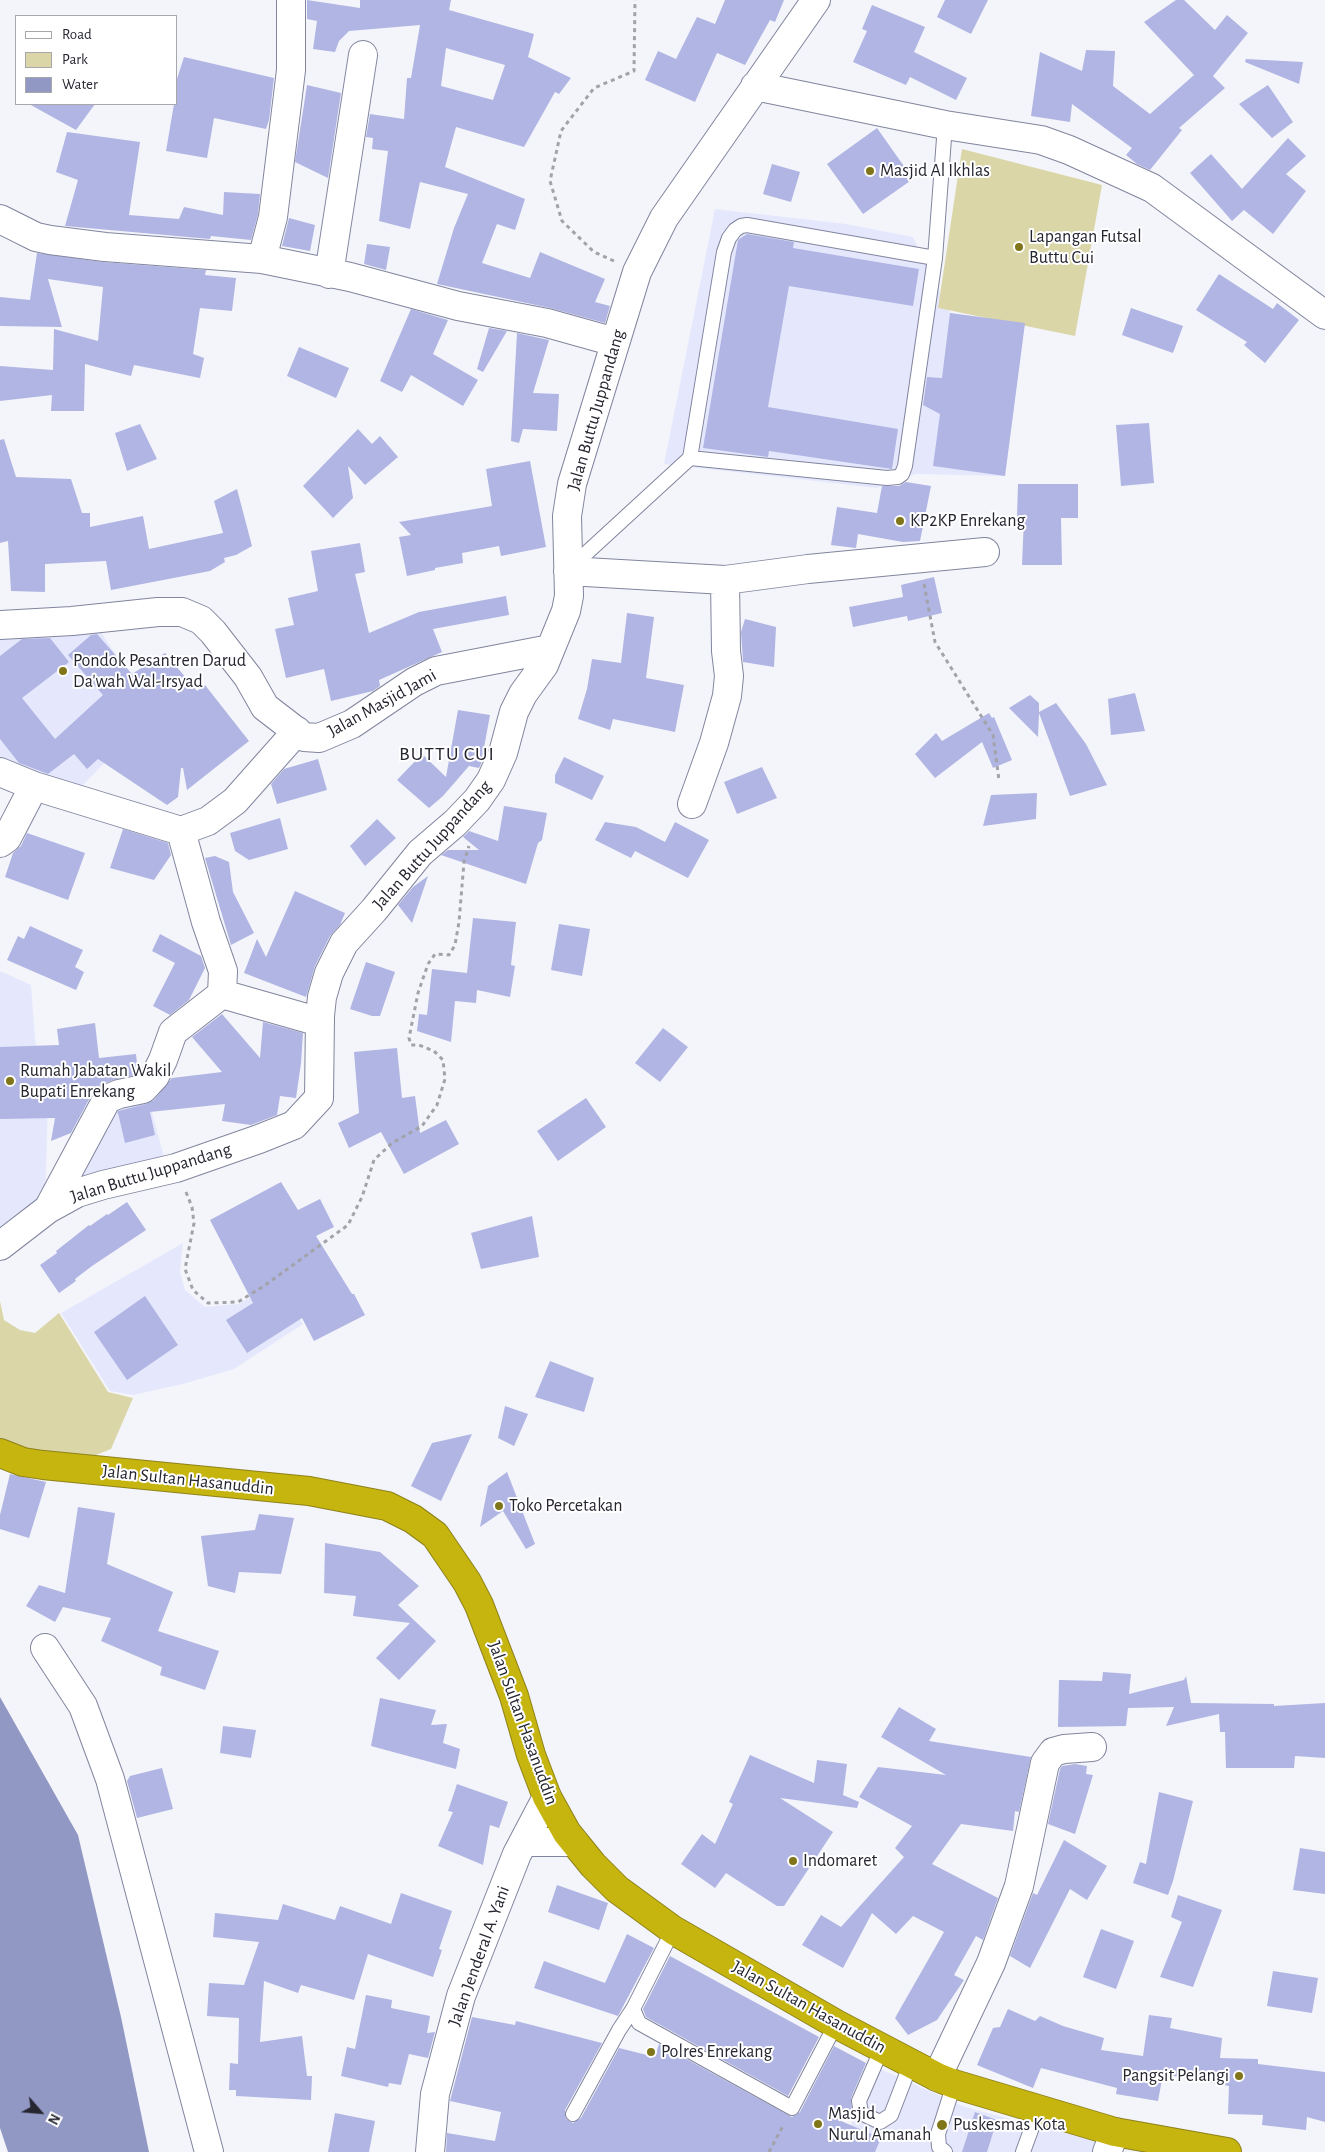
<!DOCTYPE html>
<style>
body{margin:0}
#map{position:relative;width:1325px;height:2152px;overflow:hidden;background:#f4f5fa;font-family:"Alegreya Sans",sans-serif}
canvas{display:block}
.legend{position:absolute;left:15px;top:15px;width:162px;height:90px;box-sizing:border-box;background:#fff;border:1px solid #a8a8ac;margin:0;padding:6px 9px;list-style:none;font-size:15px;color:#252630}
.legend li{display:flex;align-items:center;gap:10px;height:25px}
.legend b{width:25px;border:1px solid #a8a8ac}
.north{position:absolute;left:15px;top:2087px;width:50px;height:50px;-webkit-text-stroke:4px #fff;paint-order:stroke;rotate:117deg;font-size:14px;font-weight:700;line-height:20px;text-align:center;color:#252630}
.north::after{content:'';display:block;margin:auto;width:18px;height:22px;background:#252630;clip-path:polygon(50% 0,100% 100%,50% 72%,0 100%)}
</style>
<div id="map">
<canvas width="1325" height="2152"></canvas>
<ul class="legend">
<li><b style="height:6px;background:#fff"></b>Road</li>
<li><b style="height:14px;background:#dbd6a8"></b>Park</li>
<li><b style="height:14px;background:#9298c4"></b>Water</li>
</ul>
<div class="north">N</div>
</div>
<script>
const ctx = document.querySelector('canvas').getContext('2d');
ctx.lineJoin = 'round';
function fill(path, color) {
  ctx.fillStyle = color;
  ctx.fill(path, 'evenodd');
}
function shape(rows) {
  const path = new Path2D();
  for (const r of rows) {
    path.moveTo(r[0], r[1]);
    for (let i = 2; i < r.length; i += 2) path.lineTo(r[i], r[i + 1]);
  }
  return path;
}
function strokePath(path, color, width, dash) {
  ctx.strokeStyle = color;
  ctx.lineWidth = width;
  ctx.lineCap = dash ? 'butt' : 'round';
  ctx.setLineDash(dash || []);
  ctx.stroke(path);
}
function label(font, color, halo, rows, align = 'center') {
  ctx.font = font + ' "Alegreya Sans",sans-serif';
  ctx.lineWidth = 4;
  ctx.setLineDash([]);
  ctx.textBaseline = 'middle';
  ctx.strokeStyle = halo;
  ctx.fillStyle = color;
  for (const [text, x, y, turn = 0] of rows) {
    ctx.save();
    ctx.translate(x, y);
    ctx.rotate((+turn || 0) * Math.PI / 180);
    ctx.textAlign = isNaN(turn) ? turn : align;
    if (halo) ctx.strokeText(text, 0, 0);
    ctx.fillText(text, 0, 0);
    ctx.restore();
  }
}
const built = shape([
 [715,209,846,224,913,237,950,313,1025,323,1005,476,916,474,877,488,664,464],
 [96,624,153,713,75,793,0,767,0,630],
 [0,971,31,985,35,1039,48,1101,45,1205,0,1250],
 [151,1085,152,1112,168,1172,50,1207,107,1101],
 [183,1243,180,1272,185,1290,205,1307,239,1304,276,1282,303,1324,234,1369,183,1384,133,1395,110,1391,61,1313],
 [876,2067,965,2107,1103,2143,1099,2152,839,2152]
]);
const green = shape([
 [962,149,1102,185,1075,336,938,308],
 [0,1301,4,1320,20,1330,35,1333,59,1313,108,1392,133,1398,111,1449,86,1459,0,1445]
]);
const water = shape([
 [0,1697,78,1835,121,2017,149,2152,8,2152,0,2128]
]);
const building = shape([
 [307,0,360,8,360,0,451,0,449,10,534,34,528,57,571,78,559,94,555,92,524,147,456,127,445,167,525,199,515,230,497,224,482,263,530,278,540,252,605,279,595,302,610,306,605,323,550,308,437,284,454,228,468,194,420,182,410,229,379,221,388,151,372,149,373,138,366,137,370,114,404,119,407,78,411,78,420,25,349,31,339,41,335,52,313,49,317,21,307,19],
 [446,48,505,65,493,100,441,86],
 [725,0,784,0,775,22,770,20,745,65,717,53,695,102,645,80,658,51,676,59,697,17,715,24],
 [945,0,988,0,971,34,937,17],
 [1176,0,1184,0,1215,30,1227,15,1248,33,1213,76,1225,88,1179,128,1182,130,1150,170,1137,164,1126,155,1132,148,1072,104,1070,122,1031,116,1040,52,1082,71,1086,50,1115,51,1113,86,1150,114,1194,75,1144,22],
 [872,5,925,27,914,52,967,78,956,100,910,77,906,85,853,62,867,31,862,29],
 [184,57,274,78,269,120,266,129,214,118,207,158,166,151,174,104,176,104,176,82],
 [1246,59,1303,62,1299,84,1245,62],
 [307,85,341,93,328,178,295,162],
 [1268,85,1293,122,1272,138,1239,104],
 [29,104,95,104,76,130],
 [877,128,913,179,863,214,827,164],
 [67,132,140,142,129,215,179,219,184,207,223,215,224,192,260,194,258,214,251,240,211,236,210,239,65,226,78,180,56,172],
 [1288,138,1306,156,1286,174,1306,191,1273,234,1244,210,1232,221,1190,173,1211,154,1242,189],
 [772,164,800,172,791,202,763,194],
 [289,218,315,225,310,251,282,246],
 [747,234,794,242,793,248,919,269,913,306,789,286,768,407,898,429,892,469,769,451,768,457,703,448,738,240],
 [367,244,390,247,386,270,364,264],
 [37,253,103,262,206,270,205,275,236,278,232,311,200,308,193,354,204,358,200,378,134,365,131,376,85,364,84,411,51,411,52,395,0,401,0,366,53,370,54,329,98,341,103,287,48,279,62,327,0,326,0,297,30,300],
 [1219,274,1273,309,1277,303,1299,320,1265,363,1244,345,1247,342,1196,310],
 [1131,308,1183,326,1173,353,1122,335],
 [411,309,448,320,433,354,478,380,463,406,411,375,402,392,380,381],
 [950,313,1025,323,1005,476,933,466,940,414,923,405,927,377,942,378],
 [489,328,507,331,483,372,477,369],
 [517,333,549,340,533,393,559,394,557,431,523,429,519,443,511,441],
 [299,347,349,368,336,398,287,376],
 [1149,423,1154,483,1121,486,1116,425],
 [140,424,157,459,127,471,115,433],
 [358,429,372,444,380,436,398,457,365,485,348,466,353,498,333,518,303,486],
 [4,439,16,477,71,479,82,513,90,513,90,527,143,516,149,549,223,533,214,501,237,489,252,546,236,555,224,558,225,562,210,571,111,590,106,561,45,564,45,592,11,591,8,541,0,543,0,440],
 [530,461,546,547,501,556,499,546,462,553,463,563,435,568,435,570,407,576,399,537,411,535,399,522,492,506,486,469],
 [906,482,931,486,920,541,903,542,858,534,856,548,831,545,837,507,877,513,882,486,899,486],
 [1018,484,1078,484,1078,518,1061,518,1062,565,1022,565,1024,518,1017,517],
 [360,543,365,572,355,574,369,633,419,612,506,596,509,615,433,629,442,652,379,680,380,686,373,691,331,701,324,669,286,678,275,629,294,625,288,598,318,591,311,551],
 [934,577,942,613,908,621,907,616,853,627,849,607,903,597,901,585],
 [627,613,654,617,646,678,684,685,675,732,613,719,610,730,578,719,587,689,592,659,621,663],
 [745,619,776,627,774,667,743,662,741,632],
 [97,634,132,674,165,653,197,691,205,685,249,741,187,790,183,768,181,768,178,797,167,805,98,759,87,769,74,754,48,774,19,763,0,739,0,656,22,639,50,638,69,662,22,698,55,739,103,695,68,655,91,635],
 [1135,693,1145,731,1111,735,1108,699],
 [1030,695,1039,703,1039,712,1056,703,1086,744,1107,785,1070,796,1039,713,1038,737,1009,708],
 [458,710,490,715,481,764,479,768,469,766,443,796,429,808,397,780,422,754,446,777],
 [989,713,992,718,994,717,1012,760,993,768,982,742,935,778,915,754,936,733,942,741],
 [564,757,604,776,592,800,555,783,555,775],
 [318,759,327,790,277,804,271,784,284,769],
 [762,767,777,798,737,814,724,782],
 [1037,793,1036,819,983,826,991,795],
 [504,806,547,813,542,840,538,843,526,884,441,855,448,850,479,850,463,837,469,831,498,841],
 [280,818,288,849,249,860,235,851,230,833],
 [377,819,396,838,365,866,350,846],
 [605,822,636,827,665,842,675,822,709,840,688,878,635,851,631,858,595,840],
 [123,829,168,843,171,855,154,880,110,868],
 [27,833,85,853,68,900,5,877,13,853,21,846],
 [215,856,229,862,233,892,254,933,231,945,205,858],
 [428,876,412,923,398,905,413,887],
 [295,891,345,913,340,925,330,936,315,966,306,997,244,973,257,939,266,957],
 [473,918,516,922,511,965,515,966,510,997,477,990,476,1003,455,1001,451,1042,417,1031,419,1014,427,1015,432,969,467,973],
 [559,924,590,929,582,976,551,970],
 [30,926,83,950,75,967,84,972,76,990,7,960,18,936,24,939],
 [160,934,201,956,205,968,189,1000,170,1015,153,1006,175,963,152,951],
 [366,962,395,972,380,1016,372,1016,350,1009],
 [222,1014,260,1058,263,1022,303,1033,301,1063,296,1098,280,1096,277,1115,251,1125,222,1121,225,1104,150,1112,155,1135,125,1143,118,1113,117,1114,118,1111,146,1104,154,1100,172,1078,222,1072,192,1037],
 [95,1023,99,1058,136,1054,138,1072,135,1075,116,1079,100,1085,93,1092,71,1133,51,1141,55,1118,0,1119,0,1047,59,1045,57,1029],
 [663,1028,688,1047,660,1082,635,1063],
 [397,1048,402,1098,415,1096,420,1133,446,1120,459,1144,404,1174,381,1132,349,1148,338,1123,359,1113,354,1052],
 [586,1098,606,1127,558,1161,537,1131],
 [281,1182,298,1210,320,1199,334,1227,316,1236,352,1294,354,1294,365,1315,314,1341,302,1318,247,1353,226,1320,253,1303,210,1220],
 [127,1202,146,1230,92,1266,75,1279,76,1281,59,1293,40,1265,57,1253,56,1251,89,1225,90,1226,107,1214,108,1215],
 [532,1216,539,1257,481,1269,471,1233],
 [145,1296,178,1345,127,1380,94,1332],
 [550,1361,594,1378,584,1412,535,1397],
 [505,1406,528,1414,514,1446,498,1438],
 [472,1434,441,1501,411,1486,432,1443],
 [507,1472,535,1544,526,1549,503,1511,480,1527,488,1486],
 [10,1474,46,1482,29,1538,0,1529,0,1515],
 [78,1507,115,1513,107,1564,173,1592,158,1631,219,1651,205,1690,160,1675,162,1667,101,1641,111,1618,63,1607,55,1622,26,1606,39,1585,65,1593],
 [259,1514,294,1518,281,1574,239,1572,235,1593,208,1586,201,1536,255,1530],
 [325,1543,380,1552,419,1586,398,1605,436,1641,399,1680,376,1658,410,1623,353,1616,356,1596,324,1593],
 [1103,1672,1131,1674,1129,1694,1184,1680,1186,1676,1191,1703,1274,1704,1274,1706,1325,1703,1325,1758,1295,1756,1294,1768,1226,1768,1225,1732,1220,1732,1219,1714,1166,1726,1174,1707,1128,1708,1126,1726,1058,1727,1059,1680,1102,1681],
 [380,1698,436,1710,431,1725,447,1724,443,1743,460,1749,456,1769,371,1746],
 [899,1707,936,1729,929,1741,1031,1757,1019,1812,1015,1811,1013,1831,961,1824,932,1864,998,1898,983,1940,976,1936,954,1975,964,1980,937,2020,908,2035,895,2018,944,1932,913,1916,896,1934,872,1913,843,1968,802,1945,821,1915,841,1927,904,1857,895,1848,912,1826,859,1797,878,1767,946,1775,881,1737],
 [223,1726,256,1730,251,1758,220,1753],
 [750,1755,814,1783,817,1760,847,1764,843,1795,859,1802,857,1808,780,1798,833,1832,784,1906,777,1906,726,1873,715,1888,681,1864,702,1834,715,1844,733,1804,729,1802],
 [1075,1764,1087,1766,1086,1774,1093,1775,1075,1834,1048,1824,1060,1769,1062,1766],
 [162,1768,173,1809,137,1818,127,1781,130,1776],
 [457,1784,508,1802,499,1828,490,1825,483,1865,438,1846,453,1812,448,1811],
 [1159,1792,1193,1801,1173,1881,1168,1895,1133,1883,1140,1862,1146,1864],
 [1064,1840,1107,1866,1087,1900,1070,1889,1030,1968,1010,1956,1033,1893,1037,1895],
 [1300,1848,1325,1852,1325,1894,1293,1890],
 [557,1885,608,1903,599,1930,548,1912],
 [401,1893,452,1911,439,1949,442,1950,433,1977,368,1954,354,2000,301,1985,298,1993,264,1981,260,2042,302,2036,307,2076,312,2076,311,2100,236,2096,236,2090,229,2090,230,2063,238,2064,239,2018,207,2016,209,1983,244,1985,259,1942,213,1937,215,1913,278,1920,283,1904,335,1920,340,1906,391,1924],
 [1178,1895,1222,1910,1193,1987,1160,1977,1182,1922,1171,1917],
 [1101,1929,1134,1941,1116,1989,1083,1977],
 [627,1934,654,1948,618,2016,534,1988,544,1961,605,1983],
 [670,1956,819,2037,788,2096,646,2017,643,2009],
 [1273,1971,1318,1978,1312,2013,1267,2006],
 [366,1995,392,2000,391,2008,430,2016,427,2033,435,2032,428,2058,409,2054,401,2085,389,2083,388,2087,341,2076,347,2047,355,2049],
 [1008,2009,1035,2021,1040,2016,1063,2026,1104,2038,1101,2050,1143,2056,1149,2015,1172,2018,1170,2028,1222,2038,1220,2058,1258,2059,1258,2064,1325,2072,1325,2122,1307,2117,1306,2130,1262,2125,1263,2115,1228,2114,1229,2086,1163,2074,1158,2101,1116,2094,1117,2088,1041,2068,1033,2088,977,2065,993,2028,1000,2027],
 [472,2017,515,2025,516,2021,602,2043,565,2110,566,2119,573,2123,581,2118,619,2048,655,2057,659,2044,792,2117,800,2112,834,2046,866,2063,851,2098,852,2110,841,2121,881,2138,875,2152,446,2152,447,2133,495,2141,501,2112,450,2101],
 [975,2112,997,2120,987,2152,962,2152],
 [335,2113,375,2121,369,2152,328,2152]
]);
const path = shape([
 [614,261,594,252,562,221,550,181,561,131,594,88,634,71,635,0],
 [924,584,935,642,993,735,999,780],
 [186,1192,192,1207,194,1223,185,1269,193,1290,208,1303,238,1302,264,1286,348,1225,362,1197,374,1160,392,1143,422,1126,437,1105,445,1079,443,1060,434,1051,419,1045,411,1045,409,1038,418,993,428,964,435,954,449,955,455,945,459,922,464,862,469,846],
 [769,2152,784,2124]
]);
const lane = shape([
 [690,458,724,252,729,238,735,230,741,226,747,225,935,258],
 [568,570,690,458,887,478,898,477,902,474,905,466,935,258,945,125],
 [633,2009,639,2023,792,2108,836,2024],
 [882,2048,859,2101,861,2113,880,2122,891,2115,911,2063],
 [573,2114,619,2030,633,2009,673,1930],
 [945,2152,939,2147,938,2134,954,2084],
 [1023,2152,1039,2108]
]);
const street = shape([
 [755,86,945,125,1041,140,1069,150,1152,188,1325,315],
 [0,219,36,237,50,240,105,247,262,259,350,277,458,306,547,323,615,342],
 [262,259,273,217,288,95,291,70,291,0],
 [329,274,363,55],
 [568,571,725,580,808,569,985,552],
 [0,625,72,621,158,612,182,612,201,620,213,632,248,677,265,707,304,737,319,738,352,724,414,682,436,671,550,649],
 [0,772,34,786,181,831,208,821,235,801,297,731],
 [692,804,714,743,727,696,729,676,726,651,725,580],
 [181,831,206,922,223,971,222,994,320,1022],
 [0,843,7,838,34,786],
 [48,1209,107,1099,119,1094,143,1089,155,1076,163,1060,173,1032,222,994],
 [0,1246,48,1209,77,1193,103,1185,176,1168,259,1139,294,1125,319,1098,320,1016,322,997,329,973,344,943,374,910,420,853,455,823,477,800,491,780,503,753,514,712,523,694,544,665,566,611,569,596,567,516,572,484,637,272,664,218,816,0],
 [45,1648,83,1706,110,1779,209,2152],
 [524,1842,574,1842],
 [937,2077,991,1963,1019,1886,1045,1763,1053,1752,1064,1749,1092,1747],
 [430,2152,435,2094,461,1996,517,1854,547,1797],
 [1107,2152,1115,2132]
]);
const highway = shape([
 [0,1453,23,1462,43,1465,309,1491,387,1506,413,1519,435,1535,467,1582,479,1605,514,1696,531,1755,547,1797,567,1833,593,1865,617,1889,673,1930,836,2024,937,2077,954,2084,1115,2132,1227,2152]
]);
const markers = [
 [870,171,5,"#807518"],
 [1019,247,5,"#807518"],
 [900,521,5,"#807518"],
 [63,671,5,"#807518"],
 [10,1081,5,"#807518"],
 [499,1506,5,"#807518"],
 [793,1861,5,"#807518"],
 [651,2052,5,"#807518"],
 [1239,2076,5,"#807518"],
 [818,2124,5,"#807518"],
 [942,2125,6,"#807518"]
];
const poiNames = [
 ["Masjid Al Ikhlas",880,171],
 ["Lapangan Futsal",1029,237],
 ["Buttu Cui",1029,258],
 ["KP2KP Enrekang",910,521],
 ["Pondok Pesantren Darud",73,661],
 ["Da'wah Wal-Irsyad",73,682],
 ["Rumah Jabatan Wakil",20,1071],
 ["Bupati Enrekang",20,1092],
 ["Toko Percetakan",509,1506],
 ["Indomaret",803,1861],
 ["Polres Enrekang",661,2052],
 ["Pangsit Pelangi",1229,2076,"right"],
 ["Masjid",828,2114],
 ["Nurul Amanah",828,2135],
 ["Puskesmas Kota",953,2125]
];
const streetNames = [
 ["Jalan Buttu Juppandang",596,410,-74],
 ["Jalan Masjid Jami",382,703,-29],
 ["Jalan Buttu Juppandang",432,845,-48],
 ["Jalan Buttu Juppandang",151,1173,-17],
 ["Jalan Sultan Hasanuddin",188,1480,6],
 ["Jalan Sultan Hasanuddin",523,1723,70],
 ["Jalan Jenderal A. Yani",479,1956,-70],
 ["Jalan Sultan Hasanuddin",809,2007,29]
];
const quarterNames = [
 ["BUTTU CUI",447,754]
];
fill(built, '#e5e8fd');
fill(green, '#dbd6a8');
fill(water, '#9298c4');
fill(building, '#b0b5e3');
strokePath(lane, '#81859e', 16);
strokePath(street, '#81859e', 30);
strokePath(highway, '#8e821b', 30);
strokePath(path, '#a2a3a9', 3, [4, 4]);
strokePath(lane, '#fff', 14);
strokePath(street, '#fff', 28);
strokePath(highway, '#c6b40f', 28);
for (const [x, y, r, color] of markers) {
  const dot = new Path2D();
  dot.arc(x, y, r, 0, 2 * Math.PI);
  ctx.fillStyle = color;
  ctx.fill(dot);
  strokePath(dot, '#fff', 2);
}
label('18px', '#252630', '#fff', poiNames, 'left');
label('18px', '#252630', '#fff', streetNames);
ctx.letterSpacing = '1px';
label('20px', '#252630', '#fff', quarterNames);
ctx.letterSpacing = '0px';
</script>
